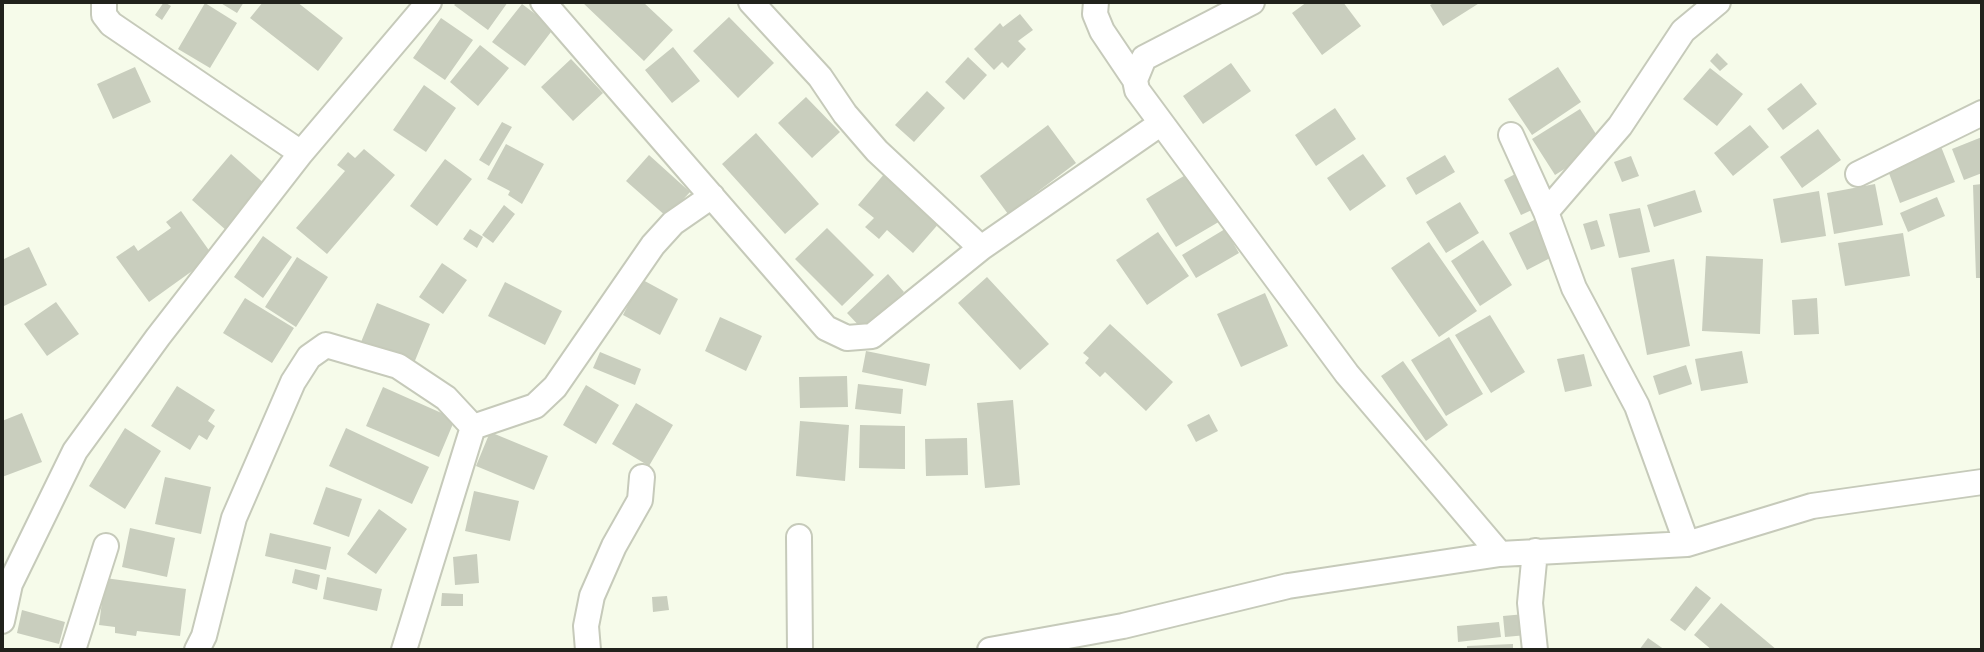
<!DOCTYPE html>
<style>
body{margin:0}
#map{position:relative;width:1984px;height:652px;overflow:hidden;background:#f6fbea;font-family:Lato,sans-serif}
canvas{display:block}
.frame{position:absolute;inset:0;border:4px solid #21221c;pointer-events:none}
</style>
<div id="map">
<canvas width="1984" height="652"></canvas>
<div class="frame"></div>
</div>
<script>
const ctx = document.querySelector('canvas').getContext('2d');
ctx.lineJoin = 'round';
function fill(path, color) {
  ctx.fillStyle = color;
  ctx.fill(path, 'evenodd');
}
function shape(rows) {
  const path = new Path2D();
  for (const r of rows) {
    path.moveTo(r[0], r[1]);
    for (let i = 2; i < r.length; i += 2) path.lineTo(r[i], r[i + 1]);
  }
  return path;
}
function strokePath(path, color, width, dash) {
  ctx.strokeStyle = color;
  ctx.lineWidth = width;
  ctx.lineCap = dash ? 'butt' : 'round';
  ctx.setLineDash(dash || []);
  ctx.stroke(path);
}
const building = shape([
 [164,2,171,6,162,20,155,15],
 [219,2,244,2,237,13],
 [263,2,297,2,343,38,318,71,250,18],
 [457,2,508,2,488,30,454,5],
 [582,2,643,2,673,30,644,61],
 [1307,2,1343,2,1361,26,1322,55,1292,13],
 [1436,2,1481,2,1443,26,1430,5],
 [205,3,237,23,210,68,178,49],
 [522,4,554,28,525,66,492,42],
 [1020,14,1033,30,1018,41,1026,49,1008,68,1002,62,994,70,974,49,1000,23,1003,27],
 [729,17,774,63,738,98,693,51],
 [441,18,473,40,445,80,413,58],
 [480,45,509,68,478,106,450,82],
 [673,47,700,81,672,103,645,70],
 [1717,53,1728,64,1720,71,1710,61],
 [968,57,987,75,964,100,945,82],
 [571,59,603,93,573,121,541,87],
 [1231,63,1251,91,1203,124,1183,96],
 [135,67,151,102,113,119,97,84],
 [1558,67,1581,102,1532,135,1508,99],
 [1710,68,1743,94,1717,126,1683,99],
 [1801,83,1817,104,1783,130,1767,109],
 [424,85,456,108,426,152,393,130],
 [927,91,945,108,914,142,895,125],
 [806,97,840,132,812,158,778,123],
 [1335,108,1356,139,1316,166,1295,135],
 [1580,109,1603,145,1555,175,1532,139],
 [502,122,512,127,489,166,479,160],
 [1048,125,1076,163,1008,214,980,176],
 [1750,125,1769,147,1733,176,1714,153],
 [1818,129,1841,160,1802,188,1780,157],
 [756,133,819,204,785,234,722,164],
 [1982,137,1982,173,1964,180,1952,149],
 [506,144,544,164,522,204,508,195,510,191,487,179],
 [1940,144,1955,182,1900,203,1886,165],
 [364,149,395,175,327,254,296,228,345,171,337,165,348,152,355,158],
 [231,154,267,186,227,231,192,200],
 [1363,154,1386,186,1350,211,1327,178],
 [649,155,690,192,667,217,626,181],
 [1445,155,1455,172,1416,195,1406,178],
 [1631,156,1639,176,1622,182,1614,162],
 [445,159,472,179,437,226,410,206],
 [1192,171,1222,220,1176,247,1146,199],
 [885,173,941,221,913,253,887,230,879,239,865,227,874,218,858,205],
 [1517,173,1534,209,1521,215,1504,180],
 [1875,184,1883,225,1834,234,1827,193],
 [1982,184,1982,278,1976,278,1973,185],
 [1695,190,1702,212,1654,227,1647,205],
 [1819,191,1826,236,1781,243,1773,199],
 [1937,197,1945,216,1908,232,1900,213],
 [1460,202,1479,233,1446,253,1426,222],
 [504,205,515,214,493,243,482,235],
 [1640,208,1650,252,1619,258,1609,214],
 [181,211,213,256,149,302,116,257,134,245,138,251,171,228,166,222],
 [1538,218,1556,255,1527,270,1509,233],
 [1597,220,1605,246,1591,250,1583,224],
 [827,228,874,275,842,306,795,259],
 [470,229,483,237,477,248,463,239],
 [1225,229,1239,253,1196,278,1182,255],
 [1158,232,1189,276,1147,305,1116,260],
 [1903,233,1910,276,1845,286,1838,243],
 [263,236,292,257,263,298,234,277],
 [1483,240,1512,285,1480,306,1451,261],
 [1429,242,1477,311,1439,337,1391,268],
 [29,247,47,285,2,307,2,260],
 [1706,256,1763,259,1760,334,1702,331],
 [297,257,328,277,296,327,265,307],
 [1674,259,1690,346,1647,355,1631,268],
 [442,263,467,280,443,314,419,297],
 [888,274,904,292,863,330,847,313],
 [987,277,1049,344,1020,370,958,303],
 [641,279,678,299,660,335,623,315],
 [505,282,562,311,545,345,488,316],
 [1265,293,1288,346,1241,367,1217,314],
 [245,298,294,328,272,363,223,333],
 [1817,298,1819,334,1794,335,1792,300],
 [56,302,79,334,47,356,24,324],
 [377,303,430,324,412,368,359,347],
 [1490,315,1525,372,1491,393,1455,335],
 [720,317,762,336,746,371,705,351],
 [1110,324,1173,382,1146,411,1105,372,1100,377,1085,363,1089,358,1083,353],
 [1449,337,1483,394,1446,416,1411,360],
 [866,351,930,364,926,386,862,372],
 [1742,351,1748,383,1701,391,1695,359],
 [600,352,641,369,635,385,593,368],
 [1584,354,1592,386,1565,392,1557,359],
 [1403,361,1448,425,1426,441,1381,376],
 [1686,365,1692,384,1659,395,1653,376],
 [847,376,848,407,800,408,799,377],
 [858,384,903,389,901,414,855,409],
 [586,385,619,405,596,444,563,425],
 [177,386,215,410,208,421,215,426,207,440,199,435,190,450,151,426],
 [383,387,455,419,439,457,366,426],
 [1013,400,1020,485,985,488,977,403],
 [636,403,673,425,649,466,612,444],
 [22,413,42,462,2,477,2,421],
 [1209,414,1218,431,1196,442,1187,425],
 [800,421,849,425,845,481,796,476],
 [860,425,905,426,905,469,859,468],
 [125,428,161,451,125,509,89,486],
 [346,428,429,467,412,504,329,466],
 [490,432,548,456,534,490,476,466],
 [967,438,968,475,926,476,925,439],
 [165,477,211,487,201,534,155,524],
 [326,487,362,499,349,537,313,524],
 [474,491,519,501,510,541,465,531],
 [379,509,407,529,376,574,347,554],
 [130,528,175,538,167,577,122,567],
 [270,533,331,547,326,570,265,556],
 [477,554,479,583,455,585,453,557],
 [295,569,320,575,317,590,292,583],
 [327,577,382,589,377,611,323,599],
 [105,578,186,589,180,636,137,631,136,636,115,633,115,627,99,625],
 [1696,586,1711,598,1685,631,1670,620],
 [442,593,463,594,463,606,441,606],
 [667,596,669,610,653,612,652,597],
 [1721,603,1777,650,1712,650,1694,635],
 [22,610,65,622,59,644,17,633],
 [1525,614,1527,635,1505,637,1503,616],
 [1499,622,1501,637,1458,642,1457,626],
 [1648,638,1665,650,1639,650],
 [1513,644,1513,650,1467,650,1467,646]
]);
const street = shape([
 [104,2,104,15,111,24,301,153],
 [543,2,826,328,847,338,872,336,981,248,1160,124],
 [751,2,820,77,845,114,877,151,981,248],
 [1096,2,1095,14,1102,31,1135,80],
 [1252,2,1144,58,1135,80,1137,90,1347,374,1500,554],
 [1511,135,1546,212,1574,288,1637,406,1687,544],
 [1858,174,1982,113],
 [1546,212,1620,126,1683,31,1718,2],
 [799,537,800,650],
 [2,621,10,584,75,451,158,337,301,153,429,2],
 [73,650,106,546],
 [197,650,204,636,234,518,293,382,309,357,326,345,398,366,446,398,473,427],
 [404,650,473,427,535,406,555,387,653,245,673,223,712,196],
 [588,650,586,626,592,596,614,546,640,500,642,477],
 [990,650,1123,626,1288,586,1500,554,1687,544,1812,506,1982,482],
 [1535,650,1530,603,1535,551]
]);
fill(building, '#c9cebe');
strokePath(street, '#c6caba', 28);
strokePath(street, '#fff', 24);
</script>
